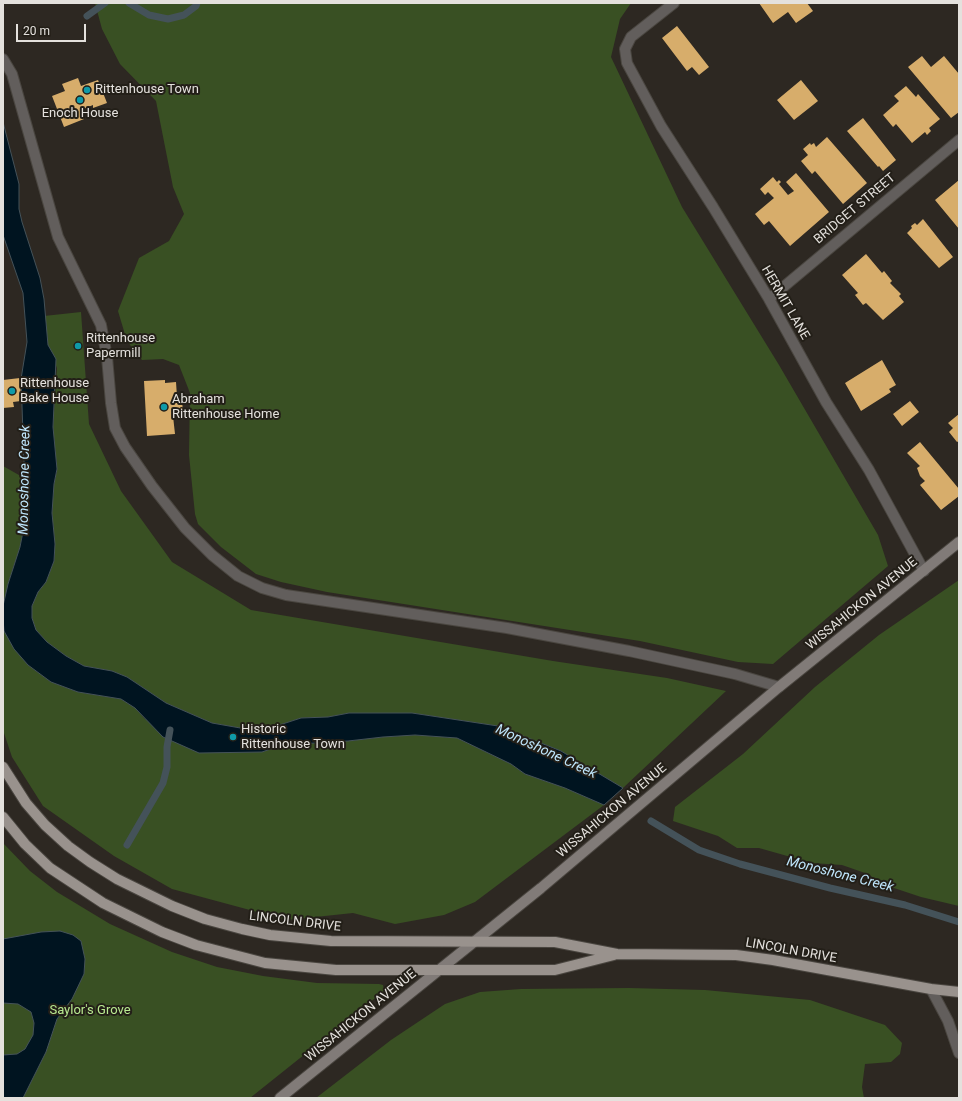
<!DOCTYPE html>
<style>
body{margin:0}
#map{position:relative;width:962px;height:1101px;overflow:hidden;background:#2d2822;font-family:Roboto,sans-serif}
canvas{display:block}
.frame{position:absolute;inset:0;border:4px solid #e4e1dd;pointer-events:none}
.scale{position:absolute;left:16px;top:24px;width:70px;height:18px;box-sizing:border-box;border:2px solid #e4e1dd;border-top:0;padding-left:5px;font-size:12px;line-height:14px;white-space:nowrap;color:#e4e1dd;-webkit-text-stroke:3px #231f18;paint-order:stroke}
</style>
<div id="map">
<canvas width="962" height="1101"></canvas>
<div class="frame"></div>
<div class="scale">20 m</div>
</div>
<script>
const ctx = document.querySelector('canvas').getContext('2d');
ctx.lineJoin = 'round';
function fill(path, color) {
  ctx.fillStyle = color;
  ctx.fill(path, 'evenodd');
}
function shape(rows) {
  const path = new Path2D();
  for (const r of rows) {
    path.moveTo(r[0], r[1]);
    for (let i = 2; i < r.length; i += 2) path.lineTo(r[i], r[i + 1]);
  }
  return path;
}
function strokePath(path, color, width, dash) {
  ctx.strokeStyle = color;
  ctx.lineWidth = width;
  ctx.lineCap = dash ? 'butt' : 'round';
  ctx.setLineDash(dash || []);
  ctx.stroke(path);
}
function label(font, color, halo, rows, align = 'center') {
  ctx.font = font + ' Roboto,sans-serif';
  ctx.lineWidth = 4;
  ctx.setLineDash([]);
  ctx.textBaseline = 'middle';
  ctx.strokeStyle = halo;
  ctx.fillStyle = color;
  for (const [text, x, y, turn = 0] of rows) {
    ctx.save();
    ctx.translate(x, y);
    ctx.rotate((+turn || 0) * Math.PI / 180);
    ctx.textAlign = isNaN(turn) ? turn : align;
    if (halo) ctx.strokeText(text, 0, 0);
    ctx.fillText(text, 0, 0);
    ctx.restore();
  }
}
const green = shape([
 [95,3,631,3,620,19,611,57,682,207,779,365,878,535,888,566,773,664,738,662,640,641,327,592,281,582,256,574,221,547,198,524,195,514,189,455,190,393,179,365,163,359,142,360,127,341,118,311,139,258,169,241,184,214,173,187,156,101,120,64,102,29],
 [81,312,89,424,121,491,172,562,251,610,553,661,667,678,726,691,623,788,561,751,498,726,412,713,349,713,328,717,301,718,267,729,246,729,212,723,166,703,127,677,112,671,84,666,66,656,47,642,36,630,32,618,32,606,38,592,46,582,54,561,55,544,52,513,54,484,57,469,53,427,57,368,48,345,44,316],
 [3,466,26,479,26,516,20,547,8,584,3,606],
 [959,580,959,906,921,897,888,886,865,873,842,865,812,863,759,848,737,848,718,836,673,821,675,807,743,754,815,687,879,635],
 [3,619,4,631,28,665,51,682,78,692,121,699,135,708,145,719,262,752,282,745,348,741,383,737,415,735,457,738,511,764,525,774,565,788,604,805,475,902,444,915,395,924,353,913,287,920,172,889,114,856,43,806,12,757,3,730],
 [3,843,30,871,57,892,110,924,172,952,217,967,263,976,317,983,379,984,383,985,384,991,250,1098,3,1098],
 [629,988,705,990,810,1000,885,1025,902,1043,900,1054,891,1062,865,1064,862,1087,864,1098,316,1098,391,1040,445,1004,480,992,521,989]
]);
const water = shape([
 [3,122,19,184,19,209,22,222,40,278,44,299,48,345,56,359,53,427,57,469,54,484,52,513,55,544,54,561,46,582,38,592,32,606,32,618,36,630,47,642,66,656,84,666,112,671,127,677,166,703,212,723,246,729,267,729,301,718,328,717,349,713,412,713,498,726,561,751,623,788,604,805,565,788,525,774,511,764,457,738,415,735,383,737,348,741,282,745,262,752,199,753,163,737,135,708,121,699,78,692,51,682,28,665,14,649,4,631,3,619,3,606,8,584,20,547,26,516,21,379,27,342,23,293,3,235,3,122],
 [60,931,73,935,81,941,85,959,84,974,72,999,57,1019,46,1052,23,1098,3,1098,3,1055,17,1054,25,1049,33,1035,34,1023,31,1012,18,1004,3,1003,3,939,41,932,60,931]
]);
const stream = shape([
 [129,3,149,15,168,19,184,15,196,6,197,3],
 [87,16,105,3],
 [651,821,699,850,740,864,830,888,905,905,959,922],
 [127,845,163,783,167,767,167,747,170,730]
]);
const building = shape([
 [759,3,807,3,813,11,796,23,788,12,773,23],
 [677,26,709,67,699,75,692,67,687,71,662,38],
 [922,56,931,67,944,56,959,74,959,112,951,118,908,67],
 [78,78,81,86,98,80,107,103,93,108,93,105,81,110,84,119,64,127,52,96,65,91,62,84],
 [801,80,818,101,794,120,777,100],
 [906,86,916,97,918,94,940,119,929,128,931,131,927,135,925,132,912,143,896,124,893,127,883,115,899,101,894,96],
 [863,118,896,160,883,171,879,166,878,167,847,131],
 [827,137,867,183,843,204,815,171,812,174,801,161,808,155,803,149,810,143,811,145,814,143,816,147],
 [796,173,829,212,790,246,769,221,764,225,755,214,774,198,768,192,765,195,760,189,773,177,777,182,779,180,781,182,779,184,788,195,794,191,786,182],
 [959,180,959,229,935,200],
 [923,219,953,257,939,268,907,233,912,228,911,226,915,223,917,225],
 [866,254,882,273,884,271,892,281,890,283,901,294,899,296,904,302,883,320,866,303,863,305,855,295,858,293,842,275],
 [882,360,896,385,889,389,891,392,861,411,845,383],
 [20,378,21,401,13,402,14,407,3,408,3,380],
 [165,380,165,383,176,382,177,397,182,397,183,416,173,416,175,434,147,436,144,381],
 [910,401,919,412,902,426,893,414],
 [959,414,959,441,957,442,949,432,953,428,948,423],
 [920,442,959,489,959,496,941,510,920,485,925,481,920,476,917,468,920,466,907,453]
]);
const lane = shape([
 [3,59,12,74,58,237,101,325,107,357,111,403,115,428,125,447,152,486,185,528,212,555,238,576,262,588,286,595,507,628,629,651,735,674,779,687]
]);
const street = shape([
 [674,3,631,37,625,49,627,63,661,126,713,207,769,299,826,402,869,470,924,571],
 [769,299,959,140],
 [931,989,948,1021,959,1053]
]);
const secondary = shape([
 [280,1098,541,888,779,687,959,542]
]);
const primary = shape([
 [3,767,26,803,45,825,68,846,90,862,117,879,172,906,205,919,242,929,270,935,331,941,555,942,617,954,736,955,773,960,931,989,959,992],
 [3,817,25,844,50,868,103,903,162,932,196,945,265,963,336,970,555,970,614,955]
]);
const markers = [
 [87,90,4,"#0f9aa8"],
 [80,100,4,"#0f9aa8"],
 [78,346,4,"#0f9aa8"],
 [12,391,4,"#0f9aa8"],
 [164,407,4,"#0f9aa8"],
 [233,737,4,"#0f9aa8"]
];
const poiNames = [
 ["Rittenhouse Town",95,90],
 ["Enoch House",80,114,"center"],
 ["Rittenhouse",86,339],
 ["Papermill",86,354],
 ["Rittenhouse",20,384],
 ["Bake House",20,399],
 ["Abraham",172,400],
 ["Rittenhouse Home",172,415],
 ["Historic",241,730],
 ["Rittenhouse Town",241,745]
];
const streetNames = [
 ["BRIDGET STREET",855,209,-40],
 ["HERMIT LANE",785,303,60],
 ["WISSAHICKON AVENUE",862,604,-39],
 ["WISSAHICKON AVENUE",612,811,-40],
 ["LINCOLN DRIVE",295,922,7],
 ["LINCOLN DRIVE",791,951,10],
 ["WISSAHICKON AVENUE",361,1016,-39]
];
const parkNames = [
 ["Saylor's Grove",90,1011]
];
const waterNames = [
 ["Monoshone Creek",25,480,-89],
 ["Monoshone Creek",546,752,25],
 ["Monoshone Creek",840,875,14]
];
fill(green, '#395023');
fill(water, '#001420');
strokePath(water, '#445259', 1);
strokePath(stream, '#445259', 7);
fill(building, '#d7ad6b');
strokePath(lane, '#4a4640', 12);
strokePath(street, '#4a4640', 12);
strokePath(secondary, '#4a4640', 12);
strokePath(primary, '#4a4640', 12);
strokePath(lane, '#625e5c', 10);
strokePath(street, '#625e5c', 10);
strokePath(secondary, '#817b78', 10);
strokePath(primary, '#99928d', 10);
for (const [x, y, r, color] of markers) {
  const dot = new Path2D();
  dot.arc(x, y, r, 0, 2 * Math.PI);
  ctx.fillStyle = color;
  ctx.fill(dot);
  strokePath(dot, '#231f18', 1.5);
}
label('13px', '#e4e1dd', '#231f18', poiNames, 'left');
label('13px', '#e4e1dd', '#231f18', streetNames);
label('13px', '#b8e990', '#231f18', parkNames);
label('italic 14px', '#bfe6fc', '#231f18', waterNames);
</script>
